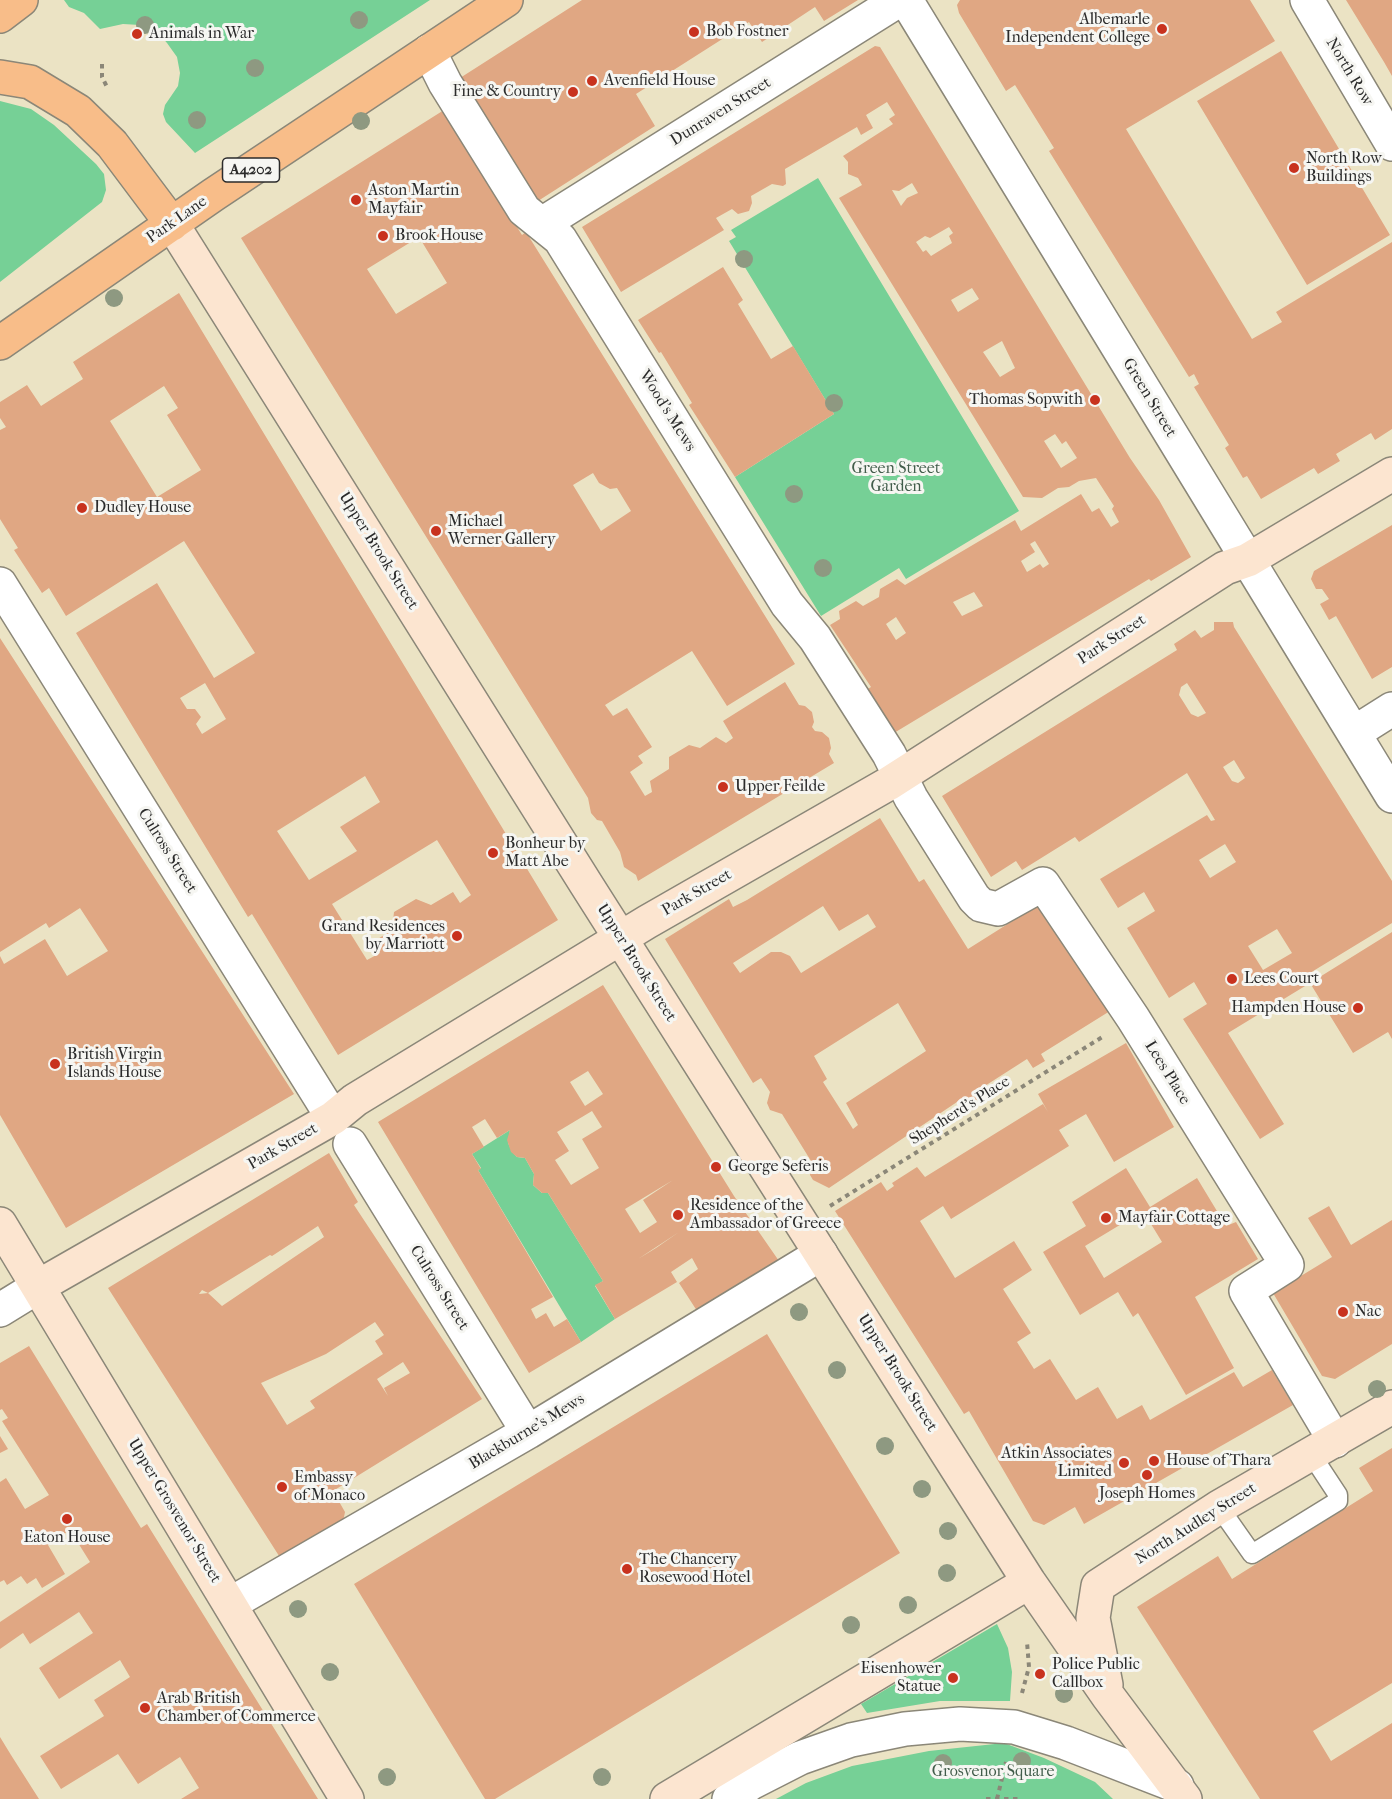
<!DOCTYPE html>
<style>
body{margin:0}
canvas{display:block;background:#ebe3c4}
</style>
<canvas width="1392" height="1799"></canvas>
<script>
const ctx = document.querySelector('canvas').getContext('2d');
ctx.lineJoin = 'round';
function fill(path, color) {
  ctx.fillStyle = color;
  ctx.fill(path, 'evenodd');
}
function shape(rows) {
  const path = new Path2D();
  for (const r of rows) {
    path.moveTo(r[0], r[1]);
    for (let i = 2; i < r.length; i += 2) path.lineTo(r[i], r[i + 1]);
  }
  return path;
}
function strokePath(path, color, width, dash) {
  ctx.strokeStyle = color;
  ctx.lineWidth = width;
  ctx.lineCap = dash ? 'butt' : 'round';
  ctx.setLineDash(dash || []);
  ctx.stroke(path);
}
function label(font, color, halo, rows, align = 'center') {
  ctx.font = font + ' "IM FELL French Canon",serif';
  ctx.lineWidth = 6;
  ctx.setLineDash([]);
  ctx.textBaseline = 'middle';
  ctx.strokeStyle = halo;
  ctx.fillStyle = color;
  for (const [text, x, y, turn = 0] of rows) {
    ctx.save();
    ctx.translate(x, y);
    ctx.rotate((+turn || 0) * Math.PI / 180);
    ctx.textAlign = isNaN(turn) ? turn : align;
    if (halo) ctx.strokeText(text, 0, 0);
    ctx.fillText(text, 0, 0);
    ctx.restore();
  }
}
const green = shape([
 [64,0,430,0,195,153,166,122,163,114,165,105,178,86,180,73,177,57,167,43,160,35,140,25,123,24,100,29,84,13,69,7],
 [0,101,31,109,54,125,96,164,104,174,106,190,102,202,0,282],
 [818,178,1019,511,906,579,899,568,821,616,735,477,834,414,729,241,736,237,731,230],
 [510,1130,508,1143,513,1153,517,1157,525,1158,534,1174,533,1185,542,1193,548,1193,603,1281,595,1286,615,1319,581,1342,478,1170,481,1168,472,1154],
 [997,1624,1008,1648,1012,1672,1010,1701,940,1701,867,1713,861,1704],
 [1004,1743,1044,1758,1095,1782,1113,1799,776,1799,806,1783,852,1766,929,1751]
]);
const building = shape([
 [582,0,858,0,824,21,815,7,762,42,749,22,636,94,655,126,538,201,460,78],
 [960,0,1250,0,1275,41,1126,129,1252,339,1282,322,1276,312,1392,242,1392,429,1375,440,1371,433,1336,454,1340,461,1318,474,1314,468,1261,499,1247,476,1243,478,1225,448,1229,445,1194,387,1199,384,1194,374,1189,377,1049,151,1054,148,1015,85,1006,91,959,13,957,5],
 [1346,0,1392,0,1392,76,1384,62],
 [875,46,880,47,1130,458,1159,500,1191,557,1151,581,1149,579,894,733,866,690,871,687,830,625,840,619,839,611,856,601,863,606,879,597,880,589,897,579,905,585,1015,520,1021,531,1081,494,1092,512,1099,508,1111,527,1119,522,1112,509,1114,506,1096,478,1079,481,1069,487,1058,488,1042,498,1023,497,839,198,862,185,858,178,848,174,848,162,843,156,893,124,889,119,895,115,887,102,866,115,873,128,861,135,857,127,785,169,786,184,783,186,772,184,751,196,752,203,749,211,738,214,732,209,716,218,724,230,621,292,582,227],
 [912,183,918,193,907,198,901,206,892,190,899,191],
 [949,227,953,233,949,236,952,243,931,256,926,250,923,252,916,242,925,236,930,238],
 [972,288,979,299,958,312,951,300],
 [1002,341,1015,368,1000,377,983,352],
 [1055,434,1062,444,1066,441,1077,458,1061,468,1044,441],
 [1035,541,1049,564,1043,568,1040,564,1027,572,1021,561,1035,552,1030,544],
 [974,592,983,606,962,616,953,602],
 [896,617,906,633,896,640,886,624],
 [1281,51,1390,235,1307,285,1197,101],
 [444,110,522,235,526,232,795,664,727,706,692,651,605,705,613,716,627,708,652,747,638,756,643,763,630,772,645,796,652,792,650,781,669,769,669,757,689,745,700,748,716,737,726,743,733,738,723,721,785,682,799,705,805,706,812,712,814,722,812,727,815,731,822,732,829,738,831,748,829,754,834,763,638,881,636,875,624,867,620,852,602,821,597,820,591,813,588,798,241,238],
 [419,237,447,283,396,314,367,269],
 [593,473,599,483,610,489,617,488,631,511,601,531,573,485],
 [723,267,743,300,738,304,771,359,793,346,834,414,735,477,689,405,692,403,661,352,659,353,638,320],
 [179,293,558,920,338,1055,252,914,248,917,76,633,157,583,214,678,255,653,184,541,66,616,49,588,42,593,14,550,18,548,0,519,0,430,6,427,0,418,0,402,27,385,41,406,83,379,73,362],
 [164,386,178,408,167,415,201,470,157,497,110,421],
 [205,683,226,719,202,734,196,724,201,717,195,709,187,709,180,698],
 [365,776,380,802,340,827,357,851,309,880,277,831],
 [437,840,471,895,460,903,453,892,431,905,416,899,394,912,392,930,373,942,380,953,367,960,332,904],
 [1392,525,1392,667,1372,679,1336,616,1329,620,1320,604,1329,599,1322,589,1316,589,1311,579,1314,571],
 [1214,622,1233,622,1234,627,1392,881,1392,923,1305,976,1310,983,1228,1033,1284,1124,1260,1139,1183,1019,1207,1004,1194,982,1169,998,1127,928,1155,911,1144,892,1118,908,1100,879,1207,815,1211,821,1215,820,1187,773,1079,842,1075,837,1022,870,1016,861,991,877,942,796,1177,650,1174,644,1195,630,1201,638,1214,630],
 [1187,683,1206,713,1198,717,1191,714,1179,695,1181,687],
 [1234,760,1245,778,1238,783,1232,781,1223,767],
 [1225,844,1236,862,1210,878,1199,860],
 [1277,929,1292,953,1263,970,1248,946],
 [0,638,294,1094,66,1228,0,1115,0,956,4,964,45,939,67,976,108,951,80,908,49,928,46,923,0,952],
 [880,818,919,882,924,879,968,949,1041,903,1110,1011,1041,1054,1045,1061,1033,1068,1027,1059,977,1091,981,1097,965,1107,961,1100,957,1102,829,1188,813,1180,810,1175,811,1161,782,1114,770,1110,767,1103,770,1092,761,1078,753,1083,665,939,729,899,733,907,747,900],
 [823,906,839,931,868,914,876,927,801,973,790,956,781,952,771,952,740,973,733,963],
 [898,1003,926,1051,846,1103,858,1125,853,1129,823,1082,827,1079,814,1056],
 [1392,932,1392,1039,1388,1032,1353,1053,1310,983],
 [603,985,734,1196,779,1261,699,1314,679,1283,698,1269,692,1258,671,1272,677,1282,615,1319,595,1285,603,1281,548,1193,542,1193,533,1185,534,1174,525,1158,517,1157,511,1152,507,1140,510,1130,497,1138,485,1119,472,1127,484,1147,472,1154,481,1169,478,1170,553,1297,531,1309,536,1319,546,1313,554,1327,567,1319,581,1342,529,1373,378,1122],
 [588,1071,603,1094,585,1106,570,1082],
 [592,1111,602,1127,582,1139,599,1168,571,1185,555,1160,569,1151,557,1132],
 [673,1180,643,1200,657,1222,640,1233,625,1209],
 [679,1232,656,1248,638,1259],
 [1126,1043,1174,1127,1114,1162,1086,1114,1059,1130,1069,1146,951,1219,943,1206,920,1221,955,1278,1014,1241,1032,1270,1003,1289,1031,1333,1017,1342,1034,1369,1050,1359,1076,1400,1098,1387,1117,1419,1142,1405,1150,1420,1234,1372,1243,1387,1272,1370,1293,1405,1084,1524,1075,1507,1044,1525,1033,1521,969,1411,964,1414,835,1211,881,1182,887,1191,894,1186,892,1183,917,1167,925,1177,1043,1104,1048,1112,1038,1094],
 [329,1153,358,1202,354,1205,482,1399,333,1491,345,1512,343,1522,281,1559,108,1288],
 [318,1226,324,1237,222,1306,208,1293,199,1294,202,1290,208,1293,270,1255,272,1256],
 [375,1322,384,1335,375,1341,383,1354,310,1401,315,1408,287,1425,261,1383,326,1354],
 [403,1362,410,1373,384,1388,388,1396,377,1379],
 [1126,1168,1150,1207,1197,1178,1226,1226,1236,1222,1258,1259,1195,1297,1234,1368,1186,1395,1138,1313,1133,1317,1118,1292,1080,1315,1043,1252,1086,1226,1072,1202],
 [1143,1211,1162,1242,1104,1278,1085,1246],
 [1329,1206,1351,1245,1392,1220,1392,1344,1335,1379,1322,1376,1273,1293,1332,1257,1308,1218],
 [767,1334,900,1553,495,1799,485,1799,354,1584],
 [29,1346,141,1528,147,1524,318,1799,181,1799,199,1788,180,1757,138,1784,118,1754,61,1789,40,1756,104,1716,94,1700,130,1677,120,1660,59,1699,39,1668,93,1633,79,1612,30,1644,23,1633,0,1649,0,1622,90,1562,70,1530,48,1545,65,1574,42,1588,36,1578,27,1584,21,1576,7,1585,4,1580,0,1582,0,1482,6,1478,25,1509,49,1495,2,1421,8,1418,2,1409,0,1410,0,1363],
 [0,1436,8,1449,0,1453],
 [1392,1448,1392,1683,1313,1731,1331,1761,1392,1723,1392,1799,1260,1799,1137,1607,1218,1556,1232,1579,1373,1491,1359,1468],
 [0,1737,11,1755,39,1799,0,1799]
]);
const path = shape([
 [102,64,102,77,108,89],
 [830,1206,1104,1036],
 [1022,1693,1029,1667,1027,1642],
 [986,1799,1021,1799],
 [997,1799,1006,1762]
]);
const lane = shape([
 [1219,1507,1252,1554,1338,1501,1338,1495,1311,1454]
]);
const street = shape([
 [906,0,1392,796],
 [1307,0,1392,144],
 [429,51,445,83,524,210,560,239,787,604,815,638,889,754,911,798,974,898,981,905,998,909,1043,884,1133,1018,1287,1265,1246,1291,1335,1441],
 [542,224,899,0],
 [0,584,333,1118],
 [1354,733,1392,709],
 [350,1144,528,1432],
 [0,1310,39,1286],
 [230,1604,528,1432,821,1254],
 [729,1799,751,1783,800,1758,851,1740,905,1729,960,1724,1014,1727,1066,1743,1177,1786]
]);
const secondary = shape([
 [172,224,586,884,1029,1582,1108,1696,1185,1799],
 [0,1224,347,1799],
 [39,1286,333,1118,355,1100,647,922,888,784,1225,568,1248,560,1392,474],
 [1106,1685,1093,1618,1098,1586,1219,1507,1392,1407],
 [667,1799,1029,1582]
]);
const highway = shape([
 [0,16,21,0],
 [0,77,30,82,78,111,112,144,172,224],
 [0,343,213,195,506,0]
]);
const trees = [
 [359,20],
 [145,25],
 [255,68],
 [197,120],
 [361,121],
 [744,259],
 [114,298],
 [834,403],
 [794,494],
 [823,568],
 [799,1312],
 [837,1370],
 [1377,1389],
 [885,1446],
 [922,1489],
 [948,1531],
 [947,1573],
 [908,1605],
 [298,1609],
 [851,1625],
 [330,1672],
 [1064,1694],
 [1022,1761],
 [943,1763],
 [387,1777],
 [602,1777]
];
const markers = [
 [1162,29,6,"#c8321e"],
 [694,32,6,"#c8321e"],
 [137,34,6,"#c8321e"],
 [592,81,6,"#c8321e"],
 [573,92,6,"#c8321e"],
 [1294,168,6,"#c8321e"],
 [356,200,6,"#c8321e"],
 [383,236,6,"#c8321e"],
 [1095,400,6,"#c8321e"],
 [82,508,6,"#c8321e"],
 [436,531,6,"#c8321e"],
 [723,787,6,"#c8321e"],
 [493,853,6,"#c8321e"],
 [457,936,6,"#c8321e"],
 [1232,979,6,"#c8321e"],
 [1358,1008,6,"#c8321e"],
 [55,1064,6,"#c8321e"],
 [716,1167,6,"#c8321e"],
 [678,1215,6,"#c8321e"],
 [1106,1218,6,"#c8321e"],
 [1343,1312,6,"#c8321e"],
 [1154,1461,6,"#c8321e"],
 [1124,1463,6,"#c8321e"],
 [1147,1475,6,"#c8321e"],
 [282,1487,6,"#c8321e"],
 [67,1519,6,"#c8321e"],
 [627,1569,6,"#c8321e"],
 [1040,1674,6,"#c8321e"],
 [953,1678,6,"#c8321e"],
 [145,1708,6,"#c8321e"]
];
const shields = [
 [251,170,57]
];
const shieldNames = [
 ["A4202",251,170]
];
const poiNames = [
 ["Albemarle",1150,20,"right"],
 ["Independent College",1150,38,"right"],
 ["Bob Fostner",706,32],
 ["Animals in War",149,34],
 ["Avenfield House",604,81],
 ["Fine & Country",561,92,"right"],
 ["North Row",1306,159],
 ["Buildings",1306,177],
 ["Aston Martin",368,191],
 ["Mayfair",368,209],
 ["Brook House",395,236],
 ["Thomas Sopwith",1083,400,"right"],
 ["Dudley House",94,508],
 ["Michael",448,522],
 ["Werner Gallery",448,540],
 ["Upper Feilde",735,787],
 ["Bonheur by",505,844],
 ["Matt Abe",505,862],
 ["Grand Residences",445,927,"right"],
 ["by Marriott",445,945,"right"],
 ["Lees Court",1244,979],
 ["Hampden House",1346,1008,"right"],
 ["British Virgin",67,1055],
 ["Islands House",67,1073],
 ["George Seferis",728,1167],
 ["Residence of the",690,1206],
 ["Ambassador of Greece",690,1224],
 ["Mayfair Cottage",1118,1218],
 ["Nac",1355,1312],
 ["Atkin Associates",1112,1454,"right"],
 ["Limited",1112,1472,"right"],
 ["House of Thara",1166,1461],
 ["Embassy",294,1478],
 ["of Monaco",294,1496],
 ["Joseph Homes",1147,1494,"center"],
 ["Eaton House",67,1538,"center"],
 ["The Chancery",639,1560],
 ["Rosewood Hotel",639,1578],
 ["Police Public",1052,1665],
 ["Callbox",1052,1683],
 ["Eisenhower",941,1669,"right"],
 ["Statue",941,1687,"right"],
 ["Arab British",157,1699],
 ["Chamber of Commerce",157,1717]
];
const streetNames = [
 ["North Row",1349,72,59],
 ["Dunraven Street",721,112,-32],
 ["Park Lane",177,220,-35],
 ["Green Street",1149,398,59],
 ["Wood's Mews",667,411,58],
 ["Upper Brook Street",378,551,58],
 ["Park Street",1112,640,-33],
 ["Culross Street",167,851,58],
 ["Park Street",697,893,-30],
 ["Upper Brook Street",636,963,58],
 ["Lees Place",1167,1073,58],
 ["Shepherd's Place",960,1111,-32],
 ["Park Street",283,1147,-30],
 ["Culross Street",439,1288,58],
 ["Upper Brook Street",897,1373,58],
 ["Blackburne's Mews",527,1432,-31],
 ["Upper Grosvenor Street",174,1511,59],
 ["North Audley Street",1196,1524,-32]
];
const parkNames = [
 ["Green Street",896,469],
 ["Garden",896,487],
 ["Grosvenor Square",993,1772]
];
fill(green, '#76d096');
fill(building, '#e0a783');
strokePath(lane, '#8b8778', 21);
strokePath(street, '#8b8778', 36);
strokePath(secondary, '#8b8778', 36);
strokePath(highway, '#8b8778', 36);
strokePath(path, '#8b8778', 4, [4.5, 4.5]);
strokePath(lane, '#fff', 18);
strokePath(street, '#fff', 33);
strokePath(secondary, '#fce5d0', 33);
strokePath(highway, '#f8bd89', 33);
ctx.fillStyle = '#8e9981';
for (const [x, y] of trees) {
  ctx.beginPath();
  ctx.arc(x, y, 9, 0, 2 * Math.PI);
  ctx.fill();
}
for (const [x, y, r, color] of markers) {
  const dot = new Path2D();
  dot.arc(x, y, r, 0, 2 * Math.PI);
  ctx.fillStyle = color;
  ctx.fill(dot);
  strokePath(dot, '#f6f6f2', 2);
}
for (const [x, y, w] of shields) {
  const box = new Path2D();
  box.roundRect(x - w / 2, y - 12, w, 24, 4.5);
  ctx.fillStyle = '#f6f6f2';
  ctx.fill(box);
  strokePath(box, '#2b2b2b', 1.5);
}
label('bold 15px', '#2b2b2b', null, shieldNames);
label('16px', '#2b2b2b', '#f6f6f2', poiNames, 'left');
label('16px', '#2b2b2b', '#f6f6f2', streetNames);
label('16px', '#425d4b', '#f6f6f2', parkNames);
</script>
